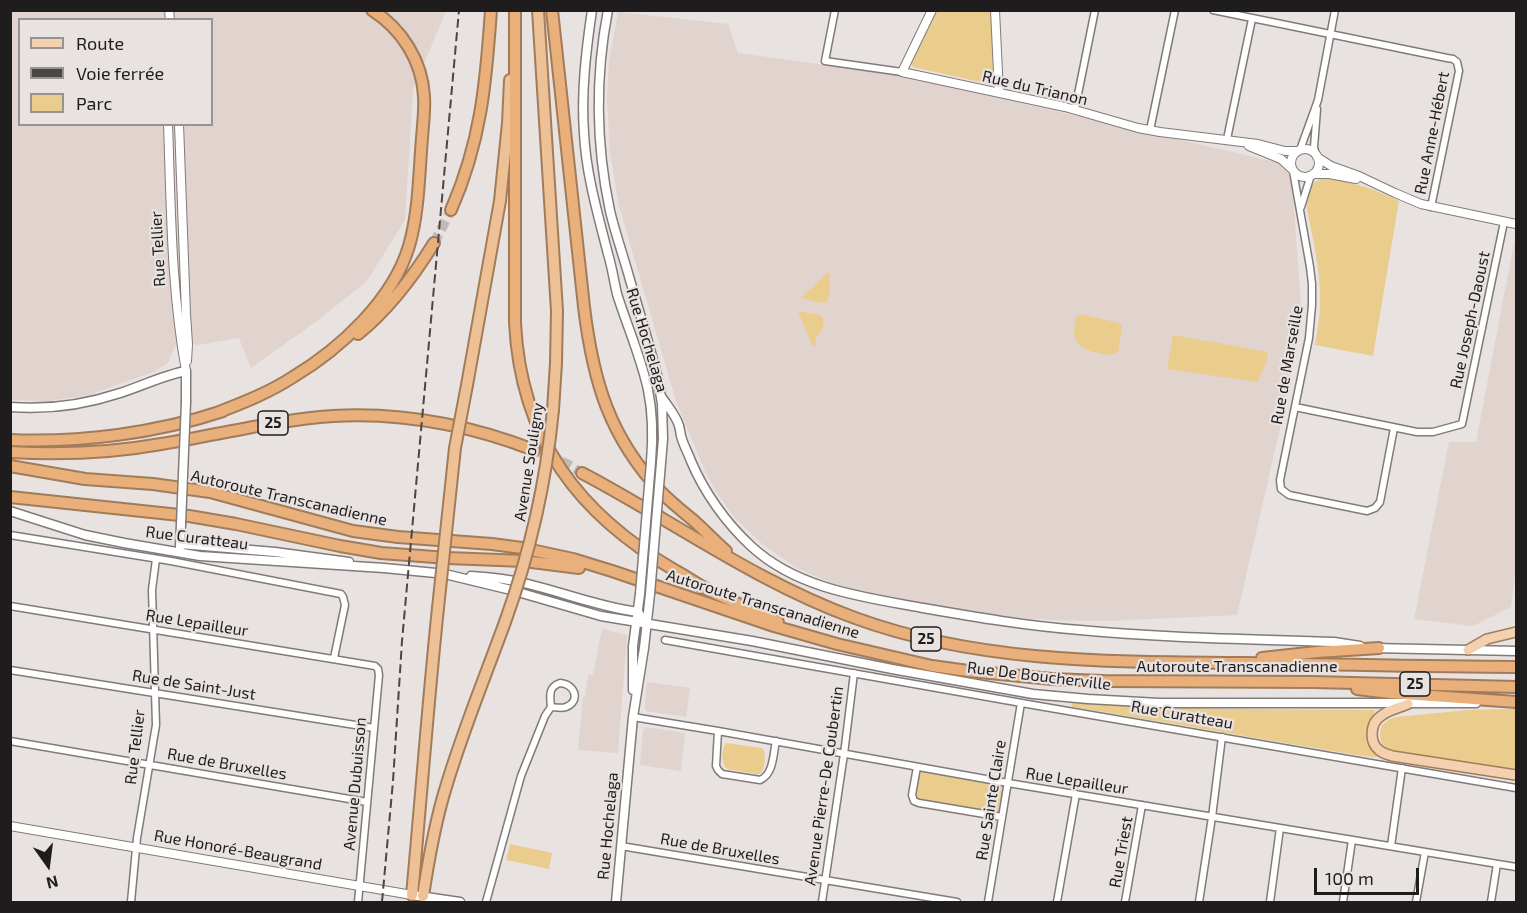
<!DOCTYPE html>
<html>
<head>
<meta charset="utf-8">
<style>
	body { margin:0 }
	#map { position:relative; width:1527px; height:913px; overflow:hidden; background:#e8e2e0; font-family:"Exo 2",sans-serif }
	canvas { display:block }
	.frame { position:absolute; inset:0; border:12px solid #1e1c1c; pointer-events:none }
	.legend { position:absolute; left:18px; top:18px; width:195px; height:108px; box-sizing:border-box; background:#e8e2e0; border:2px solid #979392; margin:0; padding:8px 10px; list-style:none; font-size:18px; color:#1e1c1c }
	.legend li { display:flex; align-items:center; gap:12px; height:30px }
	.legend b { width:30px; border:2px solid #979392 }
	.north { position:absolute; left:18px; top:835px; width:60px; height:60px; -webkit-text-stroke:4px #e8e2e0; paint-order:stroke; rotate:166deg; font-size:16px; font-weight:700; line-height:24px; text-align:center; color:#1e1c1c }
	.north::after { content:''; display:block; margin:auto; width:21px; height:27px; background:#1e1c1c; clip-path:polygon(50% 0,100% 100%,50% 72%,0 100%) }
	.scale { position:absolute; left:1314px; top:868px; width:105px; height:27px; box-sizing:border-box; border:3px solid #1e1c1c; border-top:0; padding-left:8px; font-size:18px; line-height:21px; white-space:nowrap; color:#1e1c1c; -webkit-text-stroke:4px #e8e2e0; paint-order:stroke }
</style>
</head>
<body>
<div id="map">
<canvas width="1527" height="913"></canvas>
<div class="frame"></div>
<ul class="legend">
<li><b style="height:8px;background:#f2d0b0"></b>Route</li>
<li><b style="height:8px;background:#494645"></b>Voie ferrée</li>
<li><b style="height:16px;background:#eacc8c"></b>Parc</li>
</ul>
<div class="north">N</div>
<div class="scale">100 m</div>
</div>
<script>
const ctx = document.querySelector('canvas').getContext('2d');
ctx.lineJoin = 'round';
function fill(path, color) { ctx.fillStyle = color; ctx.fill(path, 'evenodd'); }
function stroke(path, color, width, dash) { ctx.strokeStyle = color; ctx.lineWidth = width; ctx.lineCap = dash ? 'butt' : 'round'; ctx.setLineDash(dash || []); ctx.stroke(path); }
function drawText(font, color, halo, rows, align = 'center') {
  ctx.font = font + ' "Exo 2",sans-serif'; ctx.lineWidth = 4.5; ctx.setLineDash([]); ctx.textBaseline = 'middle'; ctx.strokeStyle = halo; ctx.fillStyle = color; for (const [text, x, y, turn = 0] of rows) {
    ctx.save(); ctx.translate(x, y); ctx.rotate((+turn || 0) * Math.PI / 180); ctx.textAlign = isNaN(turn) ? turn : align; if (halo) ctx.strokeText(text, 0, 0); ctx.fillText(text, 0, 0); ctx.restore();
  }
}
fill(new Path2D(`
	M10 11H446L413 90 405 220 367 281 317 321 251 368 239 338 197 345 193 343 175 346 168 363 153 372 89 395 48 401 11 400ZM20 20H212V124H20Z
	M618 12 728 24 738 53 904 76 1284 164 1290 179 1293 195 1301 306 1283 415 1237 615 1107 621 1049 620 984 614 877 595 831 583 797 568 762 544 734 517 715 490 705 471 676 401 619 206 610 153 607 100 609 61Z
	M1516 233V569L1511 607 1473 626 1414 619 1449 442H1476Z
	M602 629 627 635 618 753 578 750 583 697H585L588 675H593Z
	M647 682 690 688 686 717 646 711 645 707Z
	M645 727 685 733 681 771 640 765 643 731Z`), '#e1d3ce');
fill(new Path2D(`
	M936 11H991L996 79 992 83 989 84 913 67 911 61Z
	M1325 178C1351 181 1375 189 1399 201L1373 356 1315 345C1317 331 1320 317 1320 303 1321 271 1313 240 1307 209 1307 195 1309 180 1325 178Z
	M828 272 830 273C828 285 833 293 826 302L821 303 801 298Z
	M798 311 819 315 823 318V328L816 338 815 346 812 345Z
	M1077 315H1084L1119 323 1122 327 1118 352C1111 356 1106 355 1099 353 1075 349 1070 339 1077 315Z
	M1173 335 1268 352 1267 360 1258 382 1167 369Z
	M1071 702C1172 710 1274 709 1375 710 1374 715 1372 719 1369 724 1364 736 1371 747 1377 757L1362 756 1092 710 1072 707Z
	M1516 709V770L1389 751C1380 744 1378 736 1382 725L1390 719 1396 717 1469 710Z
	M726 743 762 748C767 754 765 768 760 774H756L727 769C721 763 721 750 726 743Z
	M917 767 1008 783 1002 817 914 801Z
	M510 844 552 853 549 869 506 860Z`), '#eacc8c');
stroke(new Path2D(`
	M434 243 451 210
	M534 450 567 464 582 473`), '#c0bab9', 10, [10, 5]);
const minor = new Path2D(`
	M835 10 825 61 902 72
	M1213 10 1447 58 1453 59 1457 62 1459 71 1431 207
	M1075 109 1095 10
	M1150 130 1175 10
	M1227 139 1252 19
	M1300 150 1318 100 1335 10
	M1316 156 1314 147 1317 109
	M1293 171 1310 267 1312 284V305L1309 338 1280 480 1281 489 1289 495 1367 511 1375 508 1380 502 1394 428
	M1301 207 1311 175
	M1295 407 1417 432H1433L1462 424 1504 222
	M10 535 171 561 341 594 343 597 345 605 334 658
	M10 606 375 666 378 669 379 675 358 902
	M665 640 1033 705 1516 788
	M10 670 374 728
	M560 683C575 684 581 701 566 707 561 709 555 707 551 707 550 696 548 687 560 683Z
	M633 717 718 731 1008 783 1516 867
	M718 731 716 766 718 770 722 774 760 780C774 774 773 754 776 741
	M10 741 367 802
	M917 767 912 795 914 801 919 803 1002 817
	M621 846 957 902
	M1391 846 1402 768
	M131 902 137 838 156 725 152 590 156 559
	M486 902 521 776 545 716 551 707
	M822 902 844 754 854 673
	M988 902 1021 703
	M1057 902 1076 794
	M1125 902 1142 805
	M1199 902 1212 817 1222 737
	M1270 902 1280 828
	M1343 902 1352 840
	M1416 902 1425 852
	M1491 902 1497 864`);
const tertiary = new Path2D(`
	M169 10 170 20
	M932 10 902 72 1065 107 1138 128 1160 132 1258 144 1285 151H1298
	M995 10 999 93
	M168 124C171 207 171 290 186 371
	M179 124 186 314 188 344 187 361
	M1249 146 1281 159 1293 170
	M1291 163a14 14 0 1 1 28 0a14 14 0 1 1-28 0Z
	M1317 157 1331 166 1359 176 1395 193 1421 204 1516 224
	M1313 174H1329L1356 179
	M10 826 412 895`);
const secondary = new Path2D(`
	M592 10C586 51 581 93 584 133 586 174 598 215 608 254 612 267 614 281 617 294 627 326 641 357 648 390 653 414 653 438 651 462
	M608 10C595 77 596 145 610 211 615 232 622 252 628 273 638 308 649 343 658 379L662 404 663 439
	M661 396C666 404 674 413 678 423 680 427 680 431 681 436 683 444 688 453 691 461 704 492 726 523 751 546 797 589 863 597 923 608 975 617 1027 626 1080 630 1164 638 1249 639 1334 642L1360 646
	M10 407C49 410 84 405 120 393 142 386 164 375 186 371V402
	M10 511 85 535 124 543 200 556 384 568 446 574
	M180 544 275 552 349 562
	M180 547 181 524
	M445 574 511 590 601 616 752 641 892 669 1033 694 1088 699 1159 703H1476
	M471 576C490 577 509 579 528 584 565 593 600 607 638 612L646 624
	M1373 648 1516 651
	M633 690V646L640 594
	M412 895 460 902
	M616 902 633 717 644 648 650 594`);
const primary = new Path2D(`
	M1468 650 1487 639 1516 632
	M1408 704C1399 708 1388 710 1381 716 1370 723 1369 742 1379 750 1383 754 1388 754 1392 756L1516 775`);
const trunk = new Path2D(`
	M538 10 557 311 556 363 553 410
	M467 385 500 201 508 123 510 80
	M412 895C421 799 428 703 438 608
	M423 896C428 863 434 829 443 797 460 737 484 680 505 622`);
const motorway = new Path2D(`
	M515 10V323C521 439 578 514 676 571 687 577 697 584 708 590 731 601 755 611 778 622
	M552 10 584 307C593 381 609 437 662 493 672 503 682 511 693 520 704 530 715 541 726 551
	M451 210C481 142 486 83 491 10
	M358 334C389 309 413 277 434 243
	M219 412C245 402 270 392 293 377 340 349 393 300 409 246 419 212 419 173 422 138 423 124 425 110 424 96 422 61 402 29 372 10
	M10 440C80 443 157 433 223 411
	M10 452C61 455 111 453 161 444 218 435 275 420 333 416 402 412 469 425 534 450
	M10 466 85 479 153 484 210 492 353 531 398 537 492 544 522 548 573 559 612 571 774 626 837 644 932 666 968 671 1052 679 1103 681 1313 682 1516 687
	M582 473C673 521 758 583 855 618 978 663 1112 662 1242 663 1334 664 1425 667 1516 667
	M10 497 189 516 236 524 340 546 381 553 448 558 524 561 579 568
	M1262 658 1317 652 1379 648
	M1357 689 1390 693 1516 702`);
stroke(minor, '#807b79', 9);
stroke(tertiary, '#807b79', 10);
stroke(secondary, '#807b79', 11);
stroke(primary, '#a27c5a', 12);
stroke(trunk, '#a27c5a', 14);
stroke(motorway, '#a27c5a', 14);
stroke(minor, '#fff', 6);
stroke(tertiary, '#fff', 8);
stroke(secondary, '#fff', 8);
stroke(primary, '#f2d0b0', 9);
stroke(trunk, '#eec096', 10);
stroke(motorway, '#e9b07c', 10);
stroke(new Path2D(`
	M382 902 393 781 402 641 459 10`), '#494645', 2, [9, 4.5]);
const secondaryBridge = new Path2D(`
	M181 524 186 402
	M640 594 651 462
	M650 594 663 439`);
const trunkBridge = new Path2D(`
	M438 608 455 448 467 385
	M505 622C530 553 546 483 553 410`);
stroke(secondaryBridge, '#807b79', 11, []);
stroke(trunkBridge, '#a27c5a', 14, []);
stroke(secondaryBridge, '#fff', 8);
stroke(trunkBridge, '#eec096', 10);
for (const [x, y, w] of [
	[273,423,30],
	[926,639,30],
	[1415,684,30]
]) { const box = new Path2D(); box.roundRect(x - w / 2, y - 12, w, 24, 4.5); ctx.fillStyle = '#e8e2e0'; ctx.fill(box); stroke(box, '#1e1c1c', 1.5); }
drawText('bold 15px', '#1e1c1c', null, [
	["25",273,423],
	["25",926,639],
	["25",1415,684]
]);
drawText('16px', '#1e1c1c', '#e8e2e0', [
	["Rue du Trianon",1035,88,13],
	["Rue Anne-Hébert",1432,133,-79],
	["Rue Tellier",158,249,-93],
	["Rue Joseph-Daoust",1470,320,-78],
	["Rue Hochelaga",647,340,73],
	["Rue de Marseille",1287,365,-80],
	["Avenue Souligny",529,462,-81],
	["Autoroute Transcanadienne",289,498,13],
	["Rue Curatteau",197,538,7],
	["Autoroute Transcanadienne",763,604,17],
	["Rue Lepailleur",197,623,9],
	["Autoroute Transcanadienne",1237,667],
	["Rue De Boucherville",1039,676,7],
	["Rue de Saint-Just",194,685,9],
	["Rue Curatteau",1182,715,10],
	["Rue Tellier",135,747,-83],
	["Rue de Bruxelles",227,764,10],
	["Rue Lepailleur",1077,781,9],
	["Avenue Dubuisson",355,784,-85],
	["Avenue Pierre-De Coubertin",824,786,-82],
	["Rue Sainte Claire",991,800,-81],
	["Rue Hochelaga",608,826,-85],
	["Rue de Bruxelles",720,849,10],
	["Rue Honoré-Beaugrand",238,850,10],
	["Rue Triest",1121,852,-80]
]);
</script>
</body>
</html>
